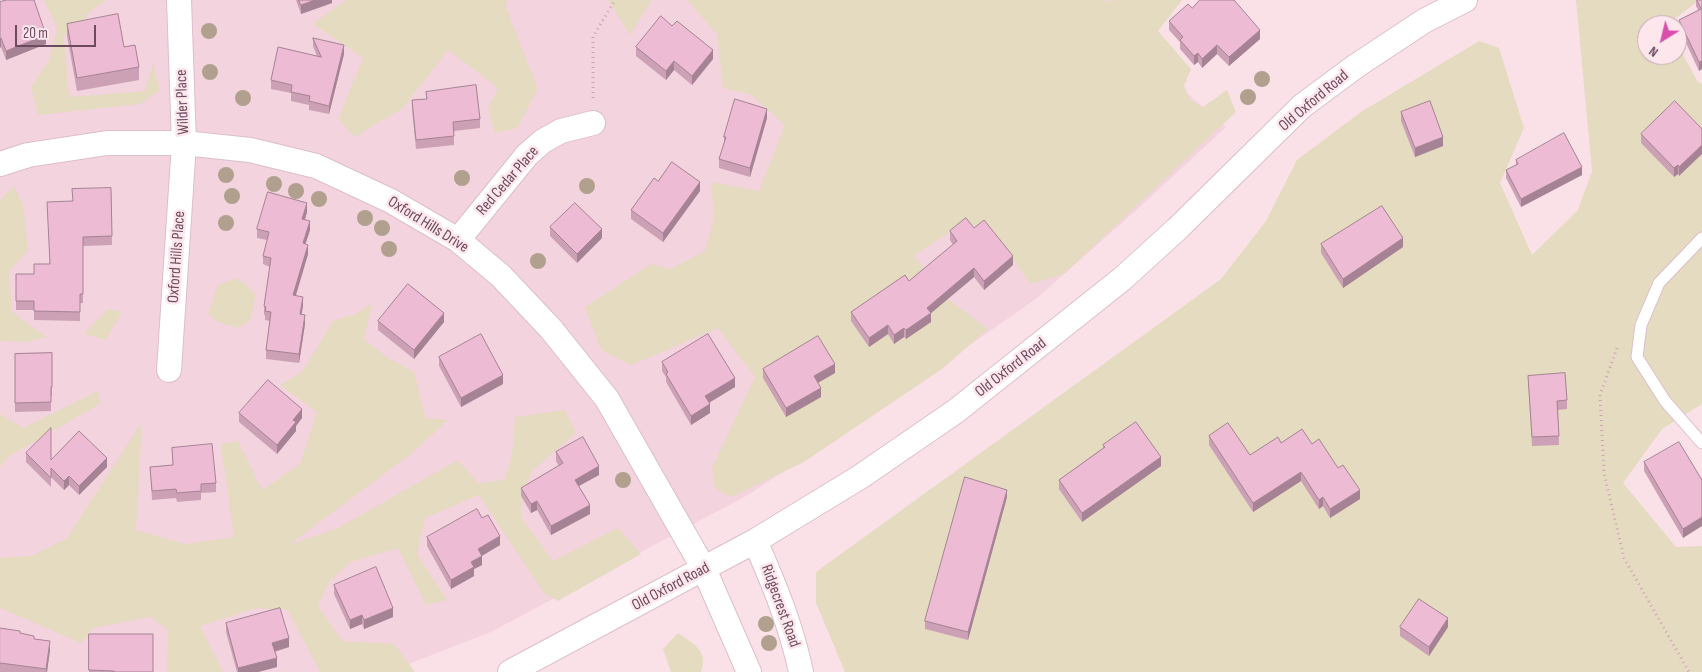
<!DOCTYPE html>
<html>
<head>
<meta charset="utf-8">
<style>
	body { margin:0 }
	#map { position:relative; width:1702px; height:672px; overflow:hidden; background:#fae1e8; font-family:"Sofia Sans Condensed",sans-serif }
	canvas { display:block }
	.north { position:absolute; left:1637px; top:15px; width:50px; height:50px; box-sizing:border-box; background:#fde7ed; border:1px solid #c4a8b4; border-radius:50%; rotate:216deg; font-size:14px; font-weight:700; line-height:20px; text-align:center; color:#6e4a5e }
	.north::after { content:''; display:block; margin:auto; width:18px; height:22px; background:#da4fac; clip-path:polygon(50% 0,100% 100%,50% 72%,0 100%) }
	.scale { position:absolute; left:15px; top:25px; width:81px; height:22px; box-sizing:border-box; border:2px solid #6e4a5e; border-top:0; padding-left:6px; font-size:15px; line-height:18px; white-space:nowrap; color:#6e4a5e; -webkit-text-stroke:4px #fde7ed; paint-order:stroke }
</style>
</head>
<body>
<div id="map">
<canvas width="1702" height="672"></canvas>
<div class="north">N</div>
<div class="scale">20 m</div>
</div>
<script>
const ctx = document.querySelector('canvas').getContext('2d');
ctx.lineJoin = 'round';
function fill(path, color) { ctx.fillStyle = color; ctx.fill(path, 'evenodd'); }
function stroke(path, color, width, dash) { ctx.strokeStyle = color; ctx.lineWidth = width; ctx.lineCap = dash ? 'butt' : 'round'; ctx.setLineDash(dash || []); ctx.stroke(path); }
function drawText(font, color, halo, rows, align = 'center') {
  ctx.font = font + ' "Sofia Sans Condensed",sans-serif'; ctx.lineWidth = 5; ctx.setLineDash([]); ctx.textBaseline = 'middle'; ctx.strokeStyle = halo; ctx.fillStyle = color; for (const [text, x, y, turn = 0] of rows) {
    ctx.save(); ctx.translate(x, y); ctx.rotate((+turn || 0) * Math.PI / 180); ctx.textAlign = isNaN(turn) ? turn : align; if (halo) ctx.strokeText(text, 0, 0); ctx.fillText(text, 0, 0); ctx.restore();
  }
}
fill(new Path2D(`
	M0 0H1129L1104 21 1226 127 1143 204 1036 299 912 385 748 495 491 632 388 672H0Z`), '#f3d3de');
fill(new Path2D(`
	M44 0H106L87 14 83 25 64 36 69 97 145 91 153 64 160 90 140 104 38 115 31 87 49 60 57 27Z
	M346 0H508L505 5 538 89 517 128 495 133 488 108 498 88 448 50 403 108 355 137 338 119 363 58 313 24Z
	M608 0H652L630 35Z
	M687 0H1104L1109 2 1112 0H1182L1158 31 1191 69 1184 86 1190 100 1203 107 1227 90 1236 112 1064 274 1030 284 992 228 962 224 914 256 948 299 988 329 942 369 804 462 731 497 715 488 712 468 755 377 718 328 631 365 601 350 585 307 651 264 671 269 705 251 714 217 711 182 759 191 785 125 750 94 723 88 717 34Z
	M1576 0H1699L1667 25H1647V55H1677V44L1698 82 1702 84V404L1662 429 1623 483 1676 547 1702 546V672H845L816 603V572L1221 279 1266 221 1297 160 1361 112 1479 41 1499 48 1524 128 1500 183 1532 255 1578 210 1592 171Z
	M14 186 23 205 28 251 9 271 12 312 47 337 27 342 0 341V200Z
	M235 278 244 283 256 295 250 320 239 328 220 323 208 314 217 286Z
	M372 304 364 339 386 357 414 372 426 418 448 420 411 454 289 545 338 528 458 460 478 483 504 480 512 455 515 417 565 410 576 433 533 470 521 496V517L553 561 618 528 641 554 558 601 544 593 479 495 425 518 417 554 447 600 426 605 398 548 351 562 328 583 318 606 342 641 394 644 415 672H320L288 610 257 608 200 626 223 672H167L168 630 150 617 94 628 81 643 0 608V558L31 556 67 538 142 422 136 530 185 544 234 537 221 444 238 441 262 490 300 464 317 412 280 385 303 371 333 321 357 313Z
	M108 309 122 312 106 340 84 334Z
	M98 391 101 403 8 457 0 467V414L23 428Z
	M678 633C693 644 709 650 701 672H671L663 649Z`), '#e5dbc1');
const lane = new Path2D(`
	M1702 238 1659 283 1641 325 1637 357 1665 401 1702 443`);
const street = new Path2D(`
	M0 164 28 155 107 143H184L250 150 316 166 391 201 458 240 501 276 551 329 607 399 704 569 749 672
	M458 240 527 155 543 141 561 131 593 123
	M169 370 184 143 179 0
	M755 541C774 584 791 625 801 672
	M510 672 755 541 860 477 956 411 1122 279 1177 229 1302 106 1356 66 1424 21 1465 0`);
stroke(lane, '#ddbecb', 13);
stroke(street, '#ddbecb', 26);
stroke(new Path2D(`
	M593 98V37L615 0
	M1617 348 1600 395 1604 473 1624 558 1689 672`), '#d19fb8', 3, [1, 4]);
stroke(lane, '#fff', 11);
stroke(street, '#fff', 24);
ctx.fillStyle = '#b0a08d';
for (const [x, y] of [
	[209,31],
	[210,72],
	[1262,79],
	[1248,97],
	[243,98],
	[226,175],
	[462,178],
	[274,184],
	[587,186],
	[296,191],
	[232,196],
	[319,199],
	[365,218],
	[226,223],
	[382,228],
	[389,249],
	[538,261],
	[623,480],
	[766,624],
	[769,643]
]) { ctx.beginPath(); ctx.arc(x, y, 8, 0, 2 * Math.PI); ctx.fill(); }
fill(new Path2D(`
	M296 0H332V3L301 14Z
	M1696 0H1702L1699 71 1679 28V20L1698 10 1696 6Z
	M0 2 46 44 6 60 1 47Z
	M1192 8 1260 39 1229 66 1217 54 1202 68 1198 62 1194 65 1180 49V42L1169 30V21Z
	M67 24 124 47 139 67V80L77 91 67 36Z
	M313 38 344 54 329 114 309 110V105L291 101V93L271 89V80L317 56 313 46Z
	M636 47 713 59 692 85 674 70 666 80 636 56Z
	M426 92 480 119V128L454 131V145L416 149 412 109V100L426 99Z
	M1401 112 1443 146 1415 157 1401 121Z
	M767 118 750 177 719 168V159L724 143V137Z
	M1702 129 1679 176 1678 174 1674 177 1641 143V134Z
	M1516 160 1582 175 1521 207 1506 178V170L1516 165Z
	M658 181 700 191 663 242 631 219V210Z
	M111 188 112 245 83 246V303H80V321L34 320V310H16V274H34L49 264 72 201Z
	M307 212 305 220 310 230 305 244 308 254 296 296 303 306 301 314 305 324 299 363 266 359V350L270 321 265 320V315H264V306L270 267 263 264V256L267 240 257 238V229Z
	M550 227 602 238 577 263 550 236Z
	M974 228 1013 265 984 290 974 277 931 313V322L906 339 904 337 894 344 888 334 869 347 851 321V312L909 281 953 245 950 240V231Z
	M1321 244 1403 247 1343 288 1321 253Z
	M378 321 444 322 414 359 378 330Z
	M52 353V396H51V411L15 412V354Z
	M439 357 503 384 461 407 439 366Z
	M662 362 735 387 709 403 710 413 691 425 666 382V377L662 371Z
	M763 369 835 373 818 383 821 397 786 417 763 378Z
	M1528 376 1567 400V409L1558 410 1559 445 1532 446Z
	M239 413 302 418 296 426V431L277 454 239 422Z
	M1209 436 1250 455 1281 443 1312 444 1338 468 1360 499 1330 518 1323 506 1319 509 1301 481 1253 512 1209 445Z
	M1103 445 1161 466 1082 522 1059 489V480L1103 448Z
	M172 448 216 483V492L201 493V500L177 502 176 498 152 500 150 467 173 465Z
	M556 452 599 475 579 486 590 514 551 535 537 510 531 513 521 496V488L559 466 556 461Z
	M26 453 51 460 107 467 79 495 69 485 64 490 51 477V487L26 462Z
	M1644 462 1702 480 1683 538 1644 471Z
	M1007 497 968 640 925 629V621Z
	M427 537 500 545 482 556V565L474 569V576L451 589 427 546Z
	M334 585 393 617 364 629 362 624 350 629 334 594Z
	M226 623 289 647 275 652 277 667 258 672H237L226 632Z
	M1400 627H1448L1429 656 1400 636Z
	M0 628 20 633 34 639 50 650 47 672H0Z
	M89 634 153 672H89Z`), '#cca1b6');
fill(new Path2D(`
	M315 0H332V3L301 14V5Z
	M1260 30V39L1229 66V57Z
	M46 35V44L6 60V51Z
	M1 38V47L0 48V39Z
	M344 45V54L329 114V106Z
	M1217 45V54L1202 68V59Z
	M713 50V59L692 85V76Z
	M1198 53V62L1194 65V56Z
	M674 61V70L666 80V71Z
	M1702 61V69L1699 71V62Z
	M767 109V118L750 177V168Z
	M1443 137V146L1415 157V148Z
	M1702 145V154L1679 176V167Z
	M1678 165V174L1674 177V168Z
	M1582 167V175L1521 207V199Z
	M700 182V191L663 242V233Z
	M307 203V212L302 228V219Z
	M310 221V230L303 252V243Z
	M602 229V238L577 263V254Z
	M1403 238V247L1343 288V279Z
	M308 245V254L293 304V295Z
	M1013 256V265L984 290V281Z
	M974 268V277L930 314 931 313V322L906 339V330L927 308Z
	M303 297V306L300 323V314Z
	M444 313V322L414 359V350Z
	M305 315V324L299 363V354Z
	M888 325V334L869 347V338Z
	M904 328V337L894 344V335Z
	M835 364V373L814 385V376Z
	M503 375V384L461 407V398Z
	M735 378V387L705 405V396Z
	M821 388V397L786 417V408Z
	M710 404V413L691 425V416Z
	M302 409V418L296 426V431L277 454V445L293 420Z
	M1161 457V466L1082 522V513Z
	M107 458V467L79 495V486Z
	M599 466V475L575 488V480Z
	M1301 472V481L1253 512V503Z
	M69 476V485L64 490V481Z
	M1007 490V497L968 640V632Z
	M1360 490V499L1330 518V509Z
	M1323 497V506L1319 509V500Z
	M537 501V510L531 513V504Z
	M590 505V514L551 535V526Z
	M1702 517V526L1683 538V529Z
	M500 536V545L478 558V549Z
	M482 556V565L474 569V576L451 589V580L471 562Z
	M393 608V617L364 629V620Z
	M362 615V624L350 629V620Z
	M1448 618V627L1429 656V647Z
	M289 638V647L272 652V643Z
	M50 641V650L47 672H46Z
	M277 658V667L258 672H238V668Z`), '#a68394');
const building = new Path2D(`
	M7 0H34L46 35 6 51 1 38 0 39V2Z
	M299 0H315L301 5Z
	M1200 0H1234L1260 30 1229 57 1217 45 1202 59 1198 53 1194 56 1180 40 1183 37 1169 21 1188 4 1192 8Z
	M1697 0H1702V61L1699 62 1679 20 1701 9Z
	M118 14 124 47 135 45 139 67 77 78 67 24Z
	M661 16 672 26 677 21 713 50 692 76 674 61 666 71 636 47Z
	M313 38 344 45 329 106 309 101 310 96 291 92 292 85 271 80 278 47 321 57Z
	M476 85 480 119 453 122 454 136 416 140 412 100 427 99 426 92Z
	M735 99 767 109 750 168 719 159 726 137H724Z
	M1430 101 1443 137 1415 148 1401 112Z
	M1675 101 1702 129V145L1679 167 1678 165 1674 168 1641 134Z
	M1564 133 1582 167 1521 199 1506 170 1518 164 1516 160Z
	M672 162 700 182 663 233 631 210 654 178 658 181Z
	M111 188 112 236 83 237V294H80V312L34 311V301H16V274H34V264H50L47 202 73 201 72 189Z
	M268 192 307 203 302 219 310 221 303 243 308 245 293 295 303 297 300 314 305 315 299 354 266 350 271 312 265 311 266 307 264 306 271 258 263 256 269 232 257 229Z
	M575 203 602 229 577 254 550 227Z
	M1382 206 1403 238 1343 279 1321 244Z
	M966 218 974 228 984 220 1013 256 984 281 974 268 927 308 931 313 906 330 904 328 894 335 888 325 869 338 851 312 905 275 909 281 957 241 950 231Z
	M408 284 444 313 414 350 378 321Z
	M481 334 503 375 461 398 439 357Z
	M708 334 735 378 705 396 710 404 691 416 666 374 668 372 662 362Z
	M818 336 835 364 814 376 821 388 786 408 763 369Z
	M52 353V387H51V402L15 403V354Z
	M1565 373 1567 400 1557 401 1559 436 1532 437 1528 376Z
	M268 380 302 409 293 420 296 422 277 445 239 413Z
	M1136 422 1161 457 1082 513 1059 480 1105 447 1103 445Z
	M1228 423 1250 455 1278 437 1281 443 1302 429 1312 444 1319 439 1338 468 1343 465 1360 490 1330 509 1323 497 1319 500 1301 472 1253 503 1209 436Z
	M51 428V460L79 431 107 458 79 486 69 476 64 481 51 468V478L26 453Z
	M583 437 599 466 575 480 590 505 551 526 537 501 531 504 521 488 563 463 556 452Z
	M1679 442 1702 480V517L1683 529 1644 462Z
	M212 444 216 483 201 484V491L177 493 176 489 152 491 150 467 173 465 172 448Z
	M965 477 1007 490 968 632 925 621Z
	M477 509 482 518 488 515 500 536 478 549 482 556 471 562 474 567 451 580 427 537Z
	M376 567 393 608 364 620 362 615 350 620 334 585Z
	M1419 599 1448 618 1429 647 1400 627Z
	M280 608 289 638 272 643 277 658 238 668 226 623Z
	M0 628 20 631V633L34 636V639L50 641 46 669 0 663Z
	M89 634H153V672H114V671L89 670Z`);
fill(building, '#edbbd4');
stroke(building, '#a68394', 1);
drawText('16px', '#6e4a5e', '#fde7ed', [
	["Old Oxford Road",1314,101,-40],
	["Wilder Place",183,102,-92],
	["Red Cedar Place",508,181,-49],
	["Oxford Hills Drive",428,225,32],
	["Oxford Hills Place",177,257,-86],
	["Old Oxford Road",1011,368,-38],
	["Old Oxford Road",671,587,-28],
	["Ridgecrest Road",780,606,70]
]);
</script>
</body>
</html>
